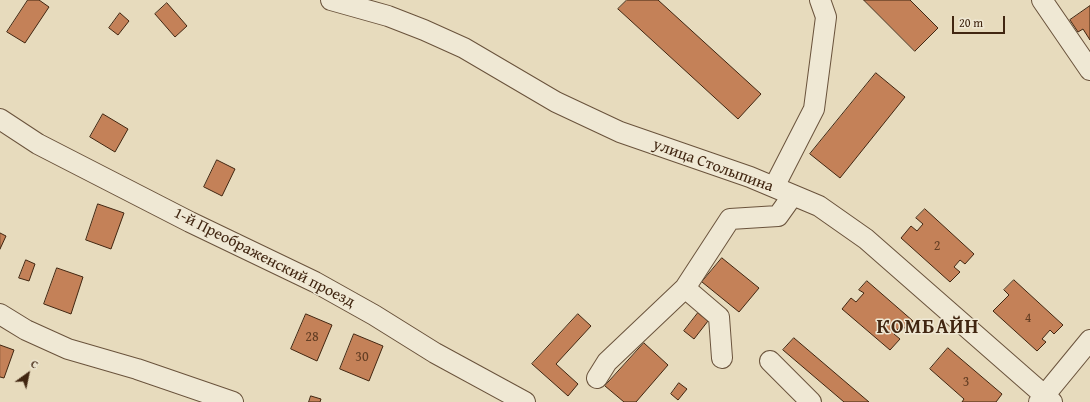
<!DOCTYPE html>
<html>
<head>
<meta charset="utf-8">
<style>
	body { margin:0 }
	#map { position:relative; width:1090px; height:402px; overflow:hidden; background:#e7dbbd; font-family:"Gentium Book Plus",serif }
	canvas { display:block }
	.north { position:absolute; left:8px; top:354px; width:40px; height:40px; -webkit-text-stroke:3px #efe8d4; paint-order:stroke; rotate:33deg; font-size:11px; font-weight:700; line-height:16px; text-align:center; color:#412611 }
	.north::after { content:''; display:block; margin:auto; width:14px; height:18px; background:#412611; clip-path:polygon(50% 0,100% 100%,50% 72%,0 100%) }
	.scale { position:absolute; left:952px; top:16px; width:53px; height:18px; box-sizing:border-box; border:2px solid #412611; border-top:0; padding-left:5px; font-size:12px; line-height:14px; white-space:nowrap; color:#412611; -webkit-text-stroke:3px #efe8d4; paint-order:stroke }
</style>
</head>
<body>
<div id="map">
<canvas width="1090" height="402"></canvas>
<div class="north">С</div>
<div class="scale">20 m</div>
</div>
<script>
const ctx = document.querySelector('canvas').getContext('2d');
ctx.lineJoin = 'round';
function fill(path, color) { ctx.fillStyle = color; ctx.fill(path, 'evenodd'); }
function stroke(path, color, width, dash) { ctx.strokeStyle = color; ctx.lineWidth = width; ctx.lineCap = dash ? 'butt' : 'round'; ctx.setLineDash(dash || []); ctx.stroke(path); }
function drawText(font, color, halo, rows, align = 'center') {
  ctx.font = font + ' "Gentium Book Plus",serif'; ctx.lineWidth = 3; ctx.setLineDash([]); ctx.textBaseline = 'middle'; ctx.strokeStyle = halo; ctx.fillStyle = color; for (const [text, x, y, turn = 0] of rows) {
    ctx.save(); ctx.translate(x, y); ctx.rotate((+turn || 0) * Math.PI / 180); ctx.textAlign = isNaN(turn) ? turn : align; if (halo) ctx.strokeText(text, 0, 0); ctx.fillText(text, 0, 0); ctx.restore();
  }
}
const building = new Path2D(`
	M28 0H39L49 7 25 43 7 32Z
	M627 0H658L761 94 738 119 618 9Z
	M864 0H910L938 28 915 51Z
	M167 3 187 26 175 37 155 14Z
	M1090 6V40L1083 29 1078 32 1070 20Z
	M120 13 129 21 118 35 109 28Z
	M876 73 905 97 840 178 810 154Z
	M103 114 128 129 115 152 90 137Z
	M217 160 235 169 222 196 204 187Z
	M98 204 124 213 111 249 86 240Z
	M925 209 974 254 965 264 960 260 954 267 960 272 950 282 901 238 911 226 917 231 923 224 916 218Z
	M0 233 6 236 0 249Z
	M722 258 759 288 739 312 702 282Z
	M26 260 35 264 29 281 19 278Z
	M57 268 83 277 71 314 44 304Z
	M1014 280 1063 325 1054 334 1050 330 1042 339 1046 342 1037 351 993 311 1009 295 1004 290Z
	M867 281 913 321 906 329 901 325 894 334 900 339 890 350 842 309 851 298 856 302 864 293 859 290Z
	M698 313 708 321 694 339 684 331Z
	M306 314 332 325 317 361 291 349Z
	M578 314 591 326 556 364 578 384 568 396 532 364Z
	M354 334 383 346 369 381 340 369Z
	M794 338 869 402H844L783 350Z
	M644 343 668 365 636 402H624L605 386Z
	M0 345 14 350 4 378 0 377Z
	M948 348 1002 394 996 402H962L964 399 930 369Z
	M679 383 687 389 678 400 671 394Z
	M311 396 321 399 320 402H309Z`);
fill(building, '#c48158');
stroke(building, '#412611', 1);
const minor = new Path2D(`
	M331 0 388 16 424 30 464 48 556 102 620 132 750 177 819 206 866 239 1052 402
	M1042 0 1090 70
	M0 119 38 144 190 222 315 282 374 315 435 353 525 402
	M774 187 814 109 826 17 820 0
	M685 288 719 317 722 358
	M0 314 26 330 68 349 137 369 233 402
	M770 361 811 402
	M597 378 607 362 685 288 730 219 778 216 793 195
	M1039 402 1090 340`);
stroke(minor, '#6a533c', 22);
stroke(minor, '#efe8d4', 20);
drawText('14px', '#623d23', null, [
	["2",937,246],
	["4",1028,318],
	["28",312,337],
	["30",362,357],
	["3",966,382]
]);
drawText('16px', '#412611', '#efe8d4', [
	["улица Столыпина",713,166,20],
	["1-й Преображенский проезд",264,258,27]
]);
ctx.letterSpacing = '1px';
drawText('bold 20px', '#412611', '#efe8d4', [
	["КОМБАЙН",928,328]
]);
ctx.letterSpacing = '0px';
</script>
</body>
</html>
